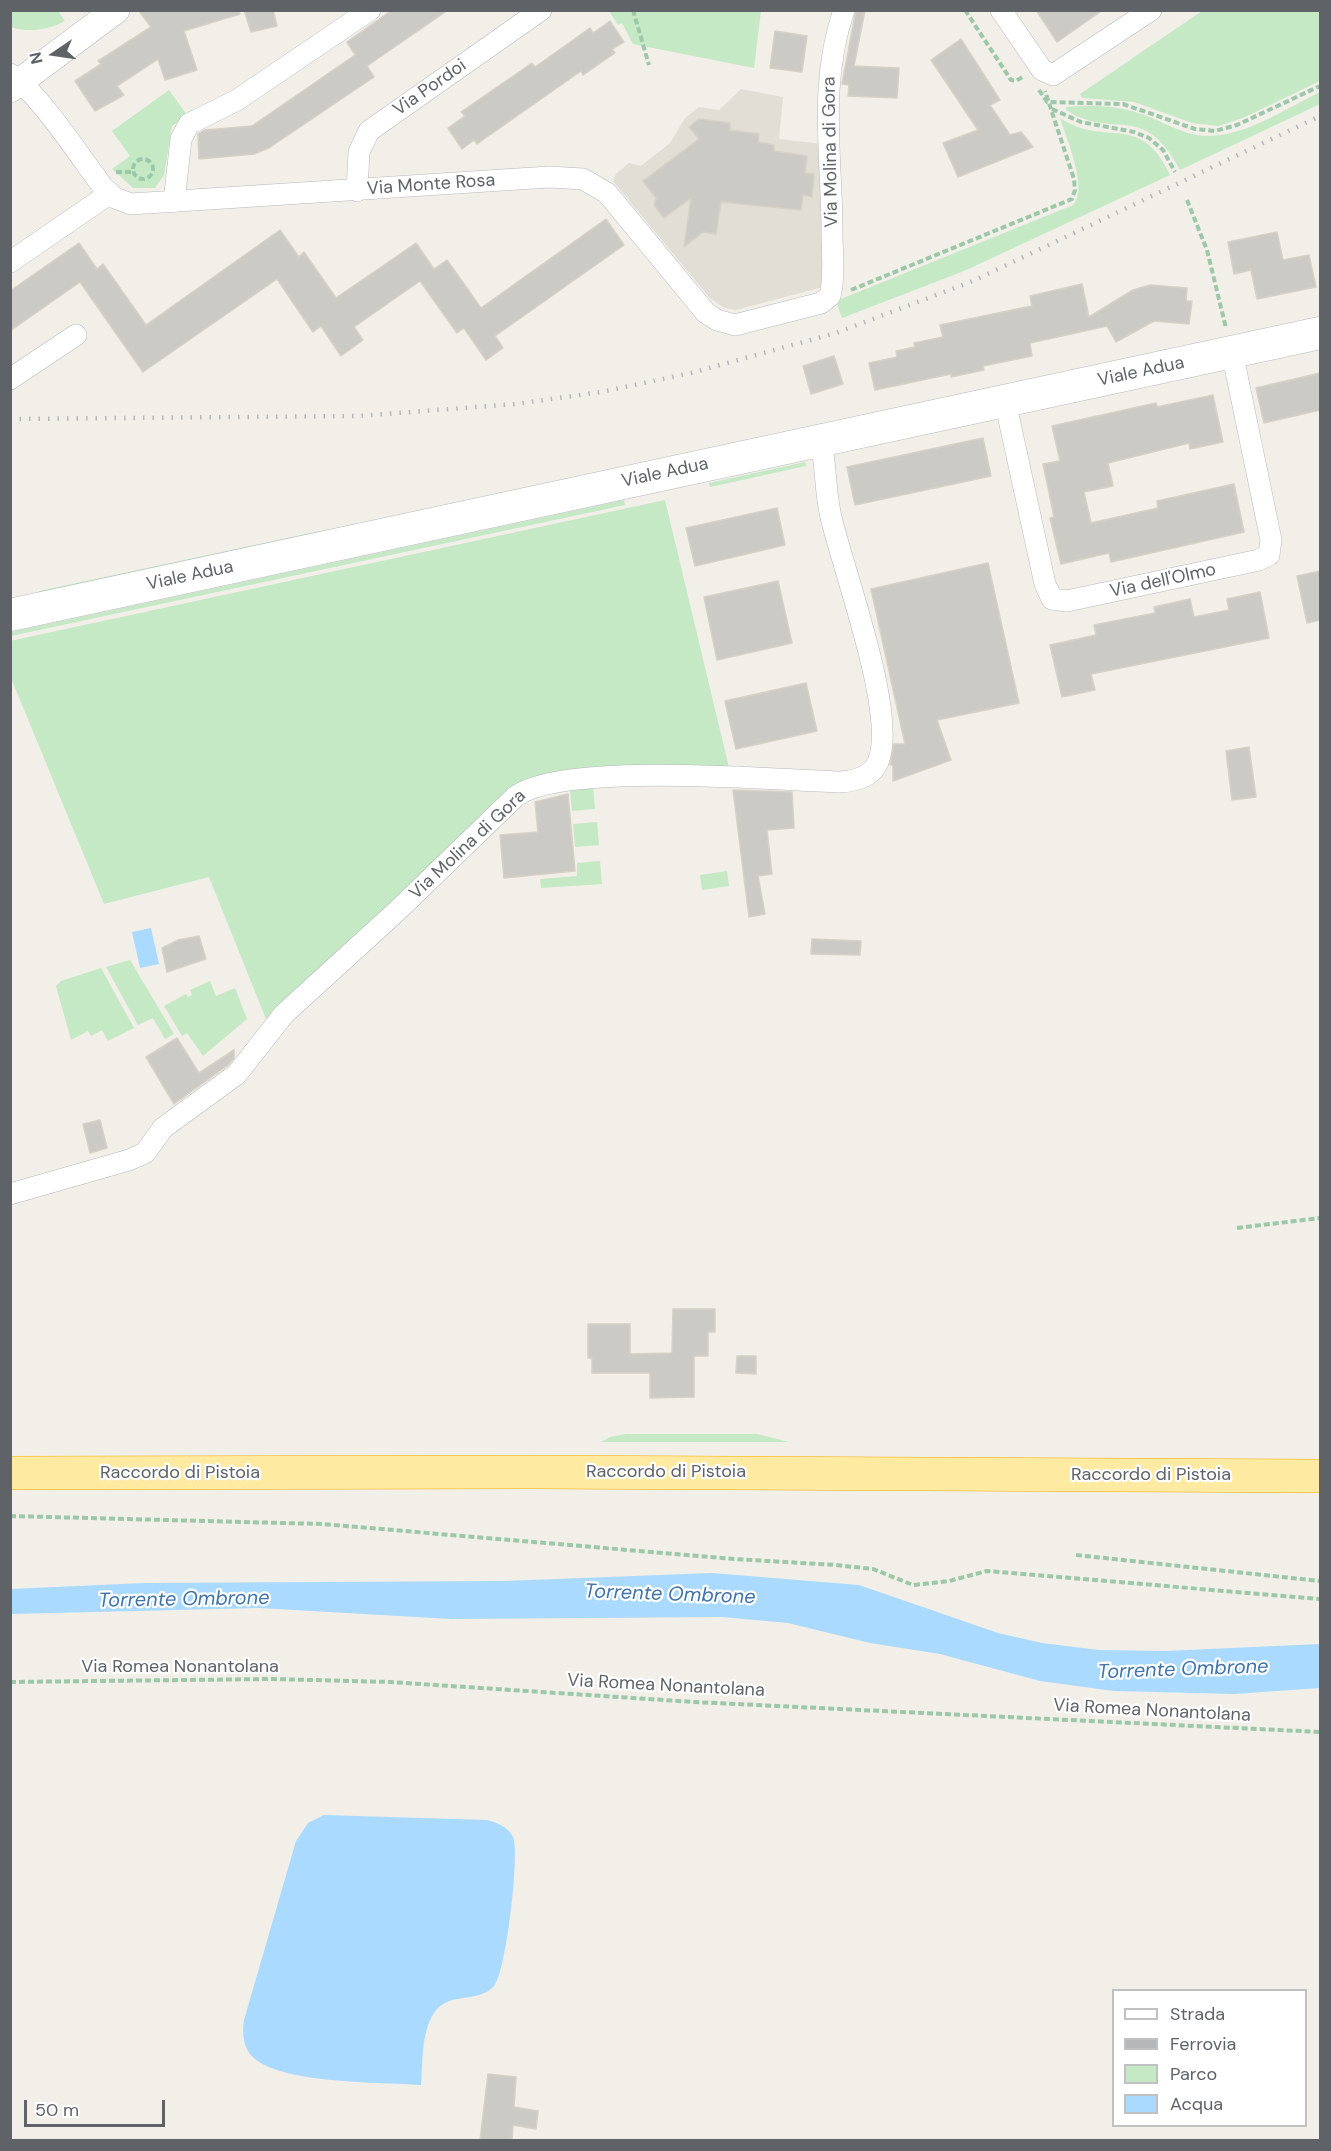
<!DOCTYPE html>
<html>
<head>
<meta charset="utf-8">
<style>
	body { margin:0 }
	#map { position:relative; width:1331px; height:2151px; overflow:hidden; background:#f1efe8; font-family:"DM Sans",sans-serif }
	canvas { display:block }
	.frame { position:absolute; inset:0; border:12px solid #5f6368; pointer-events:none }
	.legend { position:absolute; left:1112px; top:1989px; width:195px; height:138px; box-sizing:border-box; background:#fff; border:2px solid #bfc1c3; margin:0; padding:8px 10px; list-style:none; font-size:18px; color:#5f6368 }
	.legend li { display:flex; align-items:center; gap:12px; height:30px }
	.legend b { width:30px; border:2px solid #bfc1c3 }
	.north { position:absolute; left:24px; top:24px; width:60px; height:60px; -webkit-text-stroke:4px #fff; paint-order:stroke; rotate:257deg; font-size:16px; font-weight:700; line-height:24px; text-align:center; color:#5f6368 }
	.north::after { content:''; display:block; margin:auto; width:21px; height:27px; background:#5f6368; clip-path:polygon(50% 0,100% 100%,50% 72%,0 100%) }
	.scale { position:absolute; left:24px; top:2100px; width:141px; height:27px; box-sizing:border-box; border:3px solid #5f6368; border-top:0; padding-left:8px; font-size:18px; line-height:21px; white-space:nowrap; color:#5f6368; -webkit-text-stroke:4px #fff; paint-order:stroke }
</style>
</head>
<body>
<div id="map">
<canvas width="1331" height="2151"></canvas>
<div class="frame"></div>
<ul class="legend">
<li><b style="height:8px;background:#fff"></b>Strada</li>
<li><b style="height:8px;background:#b6b7b8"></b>Ferrovia</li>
<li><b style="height:16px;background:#c5e8c5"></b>Parco</li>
<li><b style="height:16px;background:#aadaff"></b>Acqua</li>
</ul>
<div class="north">N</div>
<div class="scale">50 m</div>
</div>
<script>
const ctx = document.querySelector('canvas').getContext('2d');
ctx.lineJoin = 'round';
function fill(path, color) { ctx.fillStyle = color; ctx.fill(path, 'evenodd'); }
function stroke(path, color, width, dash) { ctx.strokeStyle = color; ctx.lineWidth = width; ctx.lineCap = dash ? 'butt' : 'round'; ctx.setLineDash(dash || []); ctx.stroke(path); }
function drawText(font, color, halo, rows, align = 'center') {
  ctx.font = font + ' "DM Sans",sans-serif'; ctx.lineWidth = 4.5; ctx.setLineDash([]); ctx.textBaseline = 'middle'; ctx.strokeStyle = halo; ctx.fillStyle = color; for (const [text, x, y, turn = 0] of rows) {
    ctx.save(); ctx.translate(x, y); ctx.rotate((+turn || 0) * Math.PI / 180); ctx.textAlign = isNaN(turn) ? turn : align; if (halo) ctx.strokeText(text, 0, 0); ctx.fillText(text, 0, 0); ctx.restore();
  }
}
fill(new Path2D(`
	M741 89 783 97 779 139 822 144 823 287 736 310 724 308 710 298 613 181 616 174 629 163 641 166 670 143 685 118 699 107 719 110Z`), '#e1ded6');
fill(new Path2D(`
	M11 10 58 11 65 21C48 30 29 33 11 27Z
	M609 11H761L754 68 633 44 622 23 618 25Z
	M1202 11H1320V81L1245 117 1219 126 1192 123 1134 102 1082 98 1080 94Z
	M169 90 187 115 172 126 164 175 155 188H133L112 169 130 156 112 131Z
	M1320 92V104L1180 170C1143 100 1115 141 1066 110V107C1092 105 1119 105 1144 115 1164 122 1183 135 1205 136 1245 137 1285 109 1320 92Z
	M1060 118C1106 149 1140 110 1170 175L964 271 842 318 836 301 1073 205C1089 189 1066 138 1060 118Z
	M805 462 806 466 710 487 709 483Z
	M624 500 625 505 11 636V632Z
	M665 500 730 772 620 769 531 777 466 830 268 1024 209 877 104 904 11 678 10 641Z
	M320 531 321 537 40 597 39 591Z
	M593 786 595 809 572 811 570 789Z
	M597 822 599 845 575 847 573 824Z
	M600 861 602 884 541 888 540 879 577 876V863Z
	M727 871 729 886 702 890 700 875Z
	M130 960 174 1034 165 1039 153 1018 138 1025 106 967Z
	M101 968 134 1028 108 1041 102 1030 91 1036 88 1031 71 1040 56 986 61 981Z
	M210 981 216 996 235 988 247 1019 203 1056 187 1033 182 1036 164 1006 186 994 188 997 192 995 190 990Z
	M626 1434H757L789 1442H601L610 1437Z`), '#c5e8c5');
fill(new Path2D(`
	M151 928 159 964 140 968 132 932Z
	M712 1573 859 1585 998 1633 1042 1643 1099 1650 1165 1651 1320 1644V1688L1235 1694 1114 1691 1040 1681 940 1654 870 1643 788 1623 722 1617 451 1619 259 1608 11 1614V1589L144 1583 504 1581Z
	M324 1815 487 1820C498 1823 508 1827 513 1837 520 1853 506 1973 494 1986 478 2004 448 1991 434 2013 421 2032 423 2063 421 2085 380 2082 286 2084 255 2059 243 2049 242 2034 244 2020L296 1841 308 1823Z`), '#aadaff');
const building = new Path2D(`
	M138 10H239L240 14 184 31 197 70 165 80 158 59 117 86 124 95 95 111 75 81 101 64 98 61 151 27Z
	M244 10H273L277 26 251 32Z
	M392 10H448L367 66 374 77 269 148 254 154 199 159 198 134 205 130 252 126 355 55 347 42Z
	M856 10H865L854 66 899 68 897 98 848 96 849 85 842 84Z
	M1036 10H1103L1057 42Z
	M610 21 624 42 612 49 615 53 583 75 581 71 477 144 474 140 462 149 448 128 465 116 461 112 532 63 535 67 590 28 593 33Z
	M775 31 807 36 802 72 770 68Z
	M961 39 1000 100 990 105 1010 135 1021 132 1033 147 958 177 943 143 978 130 931 60Z
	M699 119 730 123V130L759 134 758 142 774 145V151L807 156 805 173 814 174 812 197 803 195 801 210 721 202 716 234 703 232 684 247 691 198 664 218 654 205 656 198 643 181 699 139 689 127Z
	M606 219 624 245 495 336 503 348 486 360 464 328 457 333 420 281 354 327 363 340 341 356 321 326 313 332 277 279 143 372 80 282 10 331V291L79 243 97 269 103 264 146 325 280 230 299 257 304 252 336 298 416 243 434 269 447 260 481 308Z
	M1277 232 1283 260 1309 255 1316 287 1257 299 1251 270 1234 274 1228 242Z
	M1082 284 1089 317 1133 290 1150 285 1187 288 1186 301H1192L1189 324 1154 321 1116 342 1107 326 1030 343 1032 356 983 366 984 370 951 377V374L875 390 869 363 897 357 896 351 915 347 914 343 943 337 940 325 1032 306 1030 296Z
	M834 356 843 384 811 394 803 366Z
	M1320 373V410L1264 423 1256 388Z
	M1213 395 1223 442 1190 449 1189 443 1108 463 1113 486 1084 492 1091 523 1158 508 1157 501 1234 484 1244 532 1111 562 1109 553 1061 564 1050 518 1054 517 1043 464 1060 461 1052 426 1156 403 1157 407Z
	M983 438 991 476 855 505 847 467Z
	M777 508 785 545 695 566 686 528Z
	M988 563 1019 703 937 720 951 760 893 781V765H890L894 744H905L871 589Z
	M1320 571V620L1307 623 1297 576Z
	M778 581 792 643 717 660 704 597Z
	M1260 592 1269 638 1091 674 1095 690 1062 697 1050 645 1096 635 1094 625 1155 613 1154 607 1190 599 1194 617 1229 610 1227 599Z
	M806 683 817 731 736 749 725 701Z
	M1249 747 1256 797 1232 800 1226 751Z
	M733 790 792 792 794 828 767 830 772 874 758 876 765 914 749 917Z
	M568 794 575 871 504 878 500 835 538 832 535 802Z
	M199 936 206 959 167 972 162 948 178 940Z
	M812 939 861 941 860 955 811 954Z
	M177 1038 199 1073 234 1050V1058L228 1065 174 1104 146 1057Z
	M100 1120 107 1148 90 1153 83 1124Z
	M673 1309H715V1332H708V1356H694V1397L650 1398V1373H592V1358H588V1324H630V1354L672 1353Z
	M737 1356H756V1374L736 1373Z
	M488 2074 516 2077 514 2107 538 2111 536 2129 513 2125 512 2140H480Z`);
fill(building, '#cccac5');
stroke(building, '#d6d1c6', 1.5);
const minor = new Path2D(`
	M1001 10 1042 70 1053 75 1151 10
	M10 74C40 94 80 157 103 187L115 198 131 204 549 177 583 179 607 193 706 313 717 320 735 325 821 303 830 296C835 276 832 253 832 232 832 155 818 86 844 10
	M357 191 359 152 369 131 541 10
	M174 202 181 139 189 124 237 100 370 10
	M10 262 109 194
	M10 379 76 335
	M1005 401 1045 584 1052 599 1067 601 1259 560 1269 555 1271 540 1232 352
	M10 1194 129 1160 145 1153 163 1128 237 1074 284 1014 396 912 515 797C560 761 776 780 840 782 856 781 872 777 878 762 898 716 843 570 831 517 825 492 826 466 821 440`);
const tertiary = new Path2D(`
	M10 89 116 10`);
const secondary = new Path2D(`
	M10 615 1320 333`);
const trunk = new Path2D(`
	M10 1473 534 1472 1320 1476`);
stroke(minor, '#b5b8bc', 22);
stroke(tertiary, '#b5b8bc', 28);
stroke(secondary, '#b6babf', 33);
stroke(trunk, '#f9ab00', 34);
stroke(new Path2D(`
	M633 10 649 65
	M965 10 1011 80 1016 81 1024 76
	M1039 90 1047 102 1123 104 1195 129 1215 131 1237 125 1320 86
	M1052 109 1081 122 1134 132 1149 138 1163 150 1175 172
	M133 169a10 10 0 1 1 20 0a10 10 0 1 1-20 0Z
	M116 172H133
	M1187 200 1207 250 1226 328
	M851 290 1072 199 1075 190 1074 179 1045 91
	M1237 1228 1320 1218
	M10 1516 322 1524 734 1559 836 1565 873 1569 913 1585 949 1581 987 1571 1320 1599
	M1076 1555 1320 1581
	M10 1682 272 1679 390 1682 694 1702 1320 1732`), '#9cc7a9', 4, [6, 3]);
stroke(minor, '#fff', 21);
stroke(tertiary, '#fff', 27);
stroke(secondary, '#fff', 32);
stroke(trunk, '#feeaa1', 33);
stroke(new Path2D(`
	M10 419 358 416 516 404 601 392 691 373 836 333 973 281 1320 116`), '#b6b7b8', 4.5, [1.5, 8]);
drawText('18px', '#5f6368', '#fff', [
	["Via Pordoi",430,88,-35],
	["Via Molina di Gora",831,152,-91],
	["Via Monte Rosa",431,185,-4],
	["Viale Adua",1141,372,-12],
	["Viale Adua",665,473,-12],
	["Viale Adua",190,576,-12],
	["Via dell'Olmo",1163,581,-12],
	["Via Molina di Gora",468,845,-43],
	["Raccordo di Pistoia",666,1472],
	["Raccordo di Pistoia",180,1473],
	["Raccordo di Pistoia",1151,1475],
	["Via Romea Nonantolana",180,1667],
	["Via Romea Nonantolana",666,1686,3],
	["Via Romea Nonantolana",1152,1711,3]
]);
drawText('italic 20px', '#4174aa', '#fff', [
	["Torrente Ombrone",670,1595,2],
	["Torrente Ombrone",184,1600,-1],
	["Torrente Ombrone",1183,1670,-2]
]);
</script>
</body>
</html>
